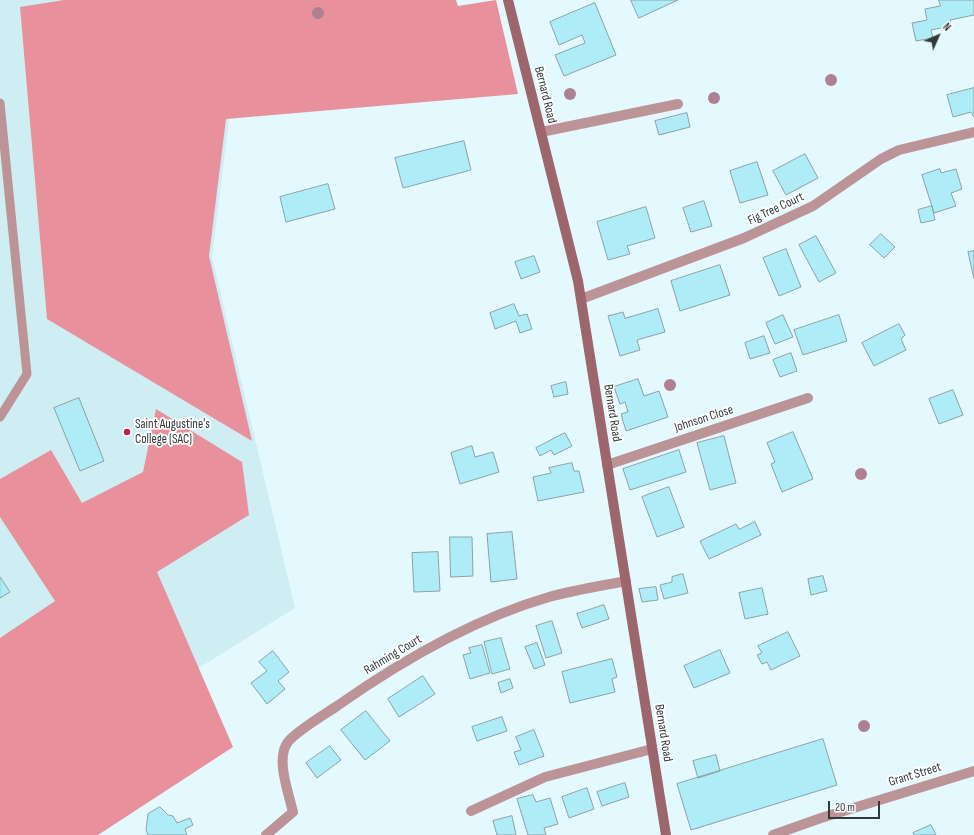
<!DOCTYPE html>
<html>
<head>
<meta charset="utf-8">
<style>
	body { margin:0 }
	#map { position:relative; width:974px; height:835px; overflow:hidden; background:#e3f9fd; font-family:"Sofia Sans Condensed",sans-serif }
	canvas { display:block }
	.north { position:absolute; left:918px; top:16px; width:40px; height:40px; -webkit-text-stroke:3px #fff; paint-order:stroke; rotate:45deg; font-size:11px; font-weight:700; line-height:16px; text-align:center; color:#31393b }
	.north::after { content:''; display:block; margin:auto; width:14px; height:18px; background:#31393b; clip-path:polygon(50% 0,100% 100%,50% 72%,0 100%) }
	.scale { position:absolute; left:828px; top:801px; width:52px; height:18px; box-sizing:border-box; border:2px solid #31393b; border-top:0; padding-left:5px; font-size:12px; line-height:14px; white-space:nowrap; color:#31393b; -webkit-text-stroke:3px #fff; paint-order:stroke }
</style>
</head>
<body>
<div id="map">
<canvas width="974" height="835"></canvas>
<div class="north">N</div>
<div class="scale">20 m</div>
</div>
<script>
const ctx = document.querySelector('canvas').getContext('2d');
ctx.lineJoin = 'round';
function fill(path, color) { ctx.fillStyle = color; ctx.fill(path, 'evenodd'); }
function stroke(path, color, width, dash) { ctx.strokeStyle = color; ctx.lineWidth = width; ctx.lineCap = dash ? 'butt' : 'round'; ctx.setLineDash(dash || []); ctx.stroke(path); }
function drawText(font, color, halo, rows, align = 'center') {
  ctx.font = font + ' "Sofia Sans Condensed",sans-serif'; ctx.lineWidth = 3.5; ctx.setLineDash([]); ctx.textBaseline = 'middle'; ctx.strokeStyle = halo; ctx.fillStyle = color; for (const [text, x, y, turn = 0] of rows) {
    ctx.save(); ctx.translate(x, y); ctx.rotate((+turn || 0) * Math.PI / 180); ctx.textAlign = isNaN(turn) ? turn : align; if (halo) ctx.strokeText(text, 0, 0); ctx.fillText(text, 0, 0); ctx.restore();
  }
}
fill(new Path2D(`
	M0 0H201L229 119 212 257 295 608 189 674 0 835Z`), '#cfeef4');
fill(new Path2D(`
	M64 0H456L458 6 496 0 518 94 226 119 209 256 252 441 47 319 20 7Z
	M156 409 242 462 249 515 157 572 233 747 98 835H0V638L55 601 0 517V479L51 450 82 503 143 472Z`), '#e8919d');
const building = new Path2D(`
	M631 0H678L639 18Z
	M939 0H974V15L950 20 951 26 931 30 933 38 916 41 912 23 927 20 925 9 940 6Z
	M595 3 616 55 564 76 555 55 585 43 582 35 559 45 550 22Z
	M974 88V117L971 112 953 117 947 95Z
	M687 113 690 127 659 135 655 121Z
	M464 141 471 170 403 188 395 158Z
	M805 154 818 178 786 195 773 171Z
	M757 162 768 195 740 203 730 171Z
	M940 169 941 173 956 169 962 189 951 193 956 206 934 213 922 175Z
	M328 184 335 209 286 222 280 197Z
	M704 201 712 226 691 232 683 208Z
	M932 206 935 220 921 223 918 210Z
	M646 207 655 238 627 246 630 254 608 260 597 222Z
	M881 234 895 247 884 258 870 245Z
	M816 236 836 273 819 282 799 245Z
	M786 249 801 287 779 296 763 258Z
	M974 251V279L968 252Z
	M534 256 540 272 521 279 515 262Z
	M720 265 730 295 680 311 671 281Z
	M514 304 519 316 527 314 532 329 520 333 516 321 495 329 490 313Z
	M658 309 665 332 637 340 640 350 620 356 608 316 623 312 625 318Z
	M783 315 793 337 775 344 766 323Z
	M839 315 847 341 803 355 794 330Z
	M899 324 905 335 901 339 906 350 874 366 862 343Z
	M764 336 770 353 750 359 745 343Z
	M791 353 797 371 780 377 773 360Z
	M638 379 644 396 659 391 668 417 626 431 621 414 628 412 625 402 620 404 614 387Z
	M566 382 568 394 554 397 551 386Z
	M953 390 963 415 939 424 929 399Z
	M79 398 104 461 80 471 54 408Z
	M793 432 813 479 782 492 771 464 775 462 767 443Z
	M565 433 572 446 554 455 551 450 540 456 536 448Z
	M724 436 736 483 710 490 697 443Z
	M472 446 475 457 493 452 499 472 460 484 451 453Z
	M679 450 686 472 630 490 623 469Z
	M572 463 574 471H579L584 492 538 501 533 477 551 473 549 468Z
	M669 487 684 527 657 537 642 497Z
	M755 522 761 535 709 559 700 541 736 524 739 529Z
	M512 532 517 579 491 582 487 534Z
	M450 537H472L473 576 451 577Z
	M438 552 440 591 414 592 412 553Z
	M683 574 688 593 664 599 660 585 672 582V577Z
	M823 576 827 591 811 595 808 579Z
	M0 577 10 592 0 598Z
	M656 587 658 600 642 602 639 589Z
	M762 588 768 614 745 619 739 593Z
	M604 605 609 619 582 628 577 614Z
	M552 621 562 653 546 658 536 626Z
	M788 632 800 656 771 670 767 662 762 664 757 655 762 653 758 646Z
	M501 638 510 669 492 674 484 642Z
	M537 643 545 665 534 669 525 647Z
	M482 645 490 673 470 679 463 655 471 653 469 648Z
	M720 650 730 673 694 688 684 666Z
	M273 651 289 672 278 681 285 689 267 704 251 683 267 671 259 662Z
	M612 659 617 677 612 679 615 692 570 703 562 672Z
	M423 676 435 694 399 717 388 699Z
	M510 679 513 688 501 693 498 683Z
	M366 711 390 741 365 760 341 730Z
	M502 717 507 731 477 741 472 727Z
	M534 730 544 756 519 765 514 752 521 750 516 737Z
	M823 739 837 785 691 830 677 784Z
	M330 746 341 760 317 778 306 763Z
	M716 755 720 771 698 778 693 761Z
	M625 783 629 797 602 806 597 792Z
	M587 788 594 809 569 818 562 797Z
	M533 795 536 802 550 798 558 824 544 828 546 835H528L517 799Z
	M160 807 168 815 173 816 177 823 190 818 193 825 185 829 187 835H148L146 830 148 814Z
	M512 816 516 835H497L493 821Z
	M931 825 936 835H914L913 833Z`);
fill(building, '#aeecf8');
stroke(building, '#8da1a5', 1);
stroke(new Path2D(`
	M0 103 27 374 0 417`), '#bc9498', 9);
stroke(new Path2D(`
	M541 132 678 104
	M581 299 744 238 813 206 881 159 899 150 974 132
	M607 465 808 398
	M471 811 545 777 652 749
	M266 835 293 812C289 794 275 758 288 742 295 732 325 714 337 706 401 661 473 619 549 597 574 590 600 586 626 581
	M773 835 821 818 974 771`), '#bc9498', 10);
stroke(new Path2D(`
	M508 0 578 281 666 835`), '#9d666d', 10);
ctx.fillStyle = '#af8091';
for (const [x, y] of [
	[318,13],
	[831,80],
	[570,94],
	[714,98],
	[670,385],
	[861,474],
	[864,726]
]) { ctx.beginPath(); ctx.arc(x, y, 6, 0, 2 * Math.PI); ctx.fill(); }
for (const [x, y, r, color] of [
	[127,432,4,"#b6254d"]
]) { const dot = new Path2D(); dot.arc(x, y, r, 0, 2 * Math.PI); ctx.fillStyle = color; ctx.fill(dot); stroke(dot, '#fff', 1.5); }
drawText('13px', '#31393b', '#fff', [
	["Bernard Road",545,95,76],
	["Fig Tree Court",776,209,-25],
	["Bernard Road",612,413,81],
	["Johnson Close",704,419,-18],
	["Rahming Court",393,655,-31],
	["Bernard Road",663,733,81],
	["Grant Street",915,775,-17]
]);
drawText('13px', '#31393b', '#fff', [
	["Saint Augustine's",135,425],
	["College (SAC)",135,440]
], 'left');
</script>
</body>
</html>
